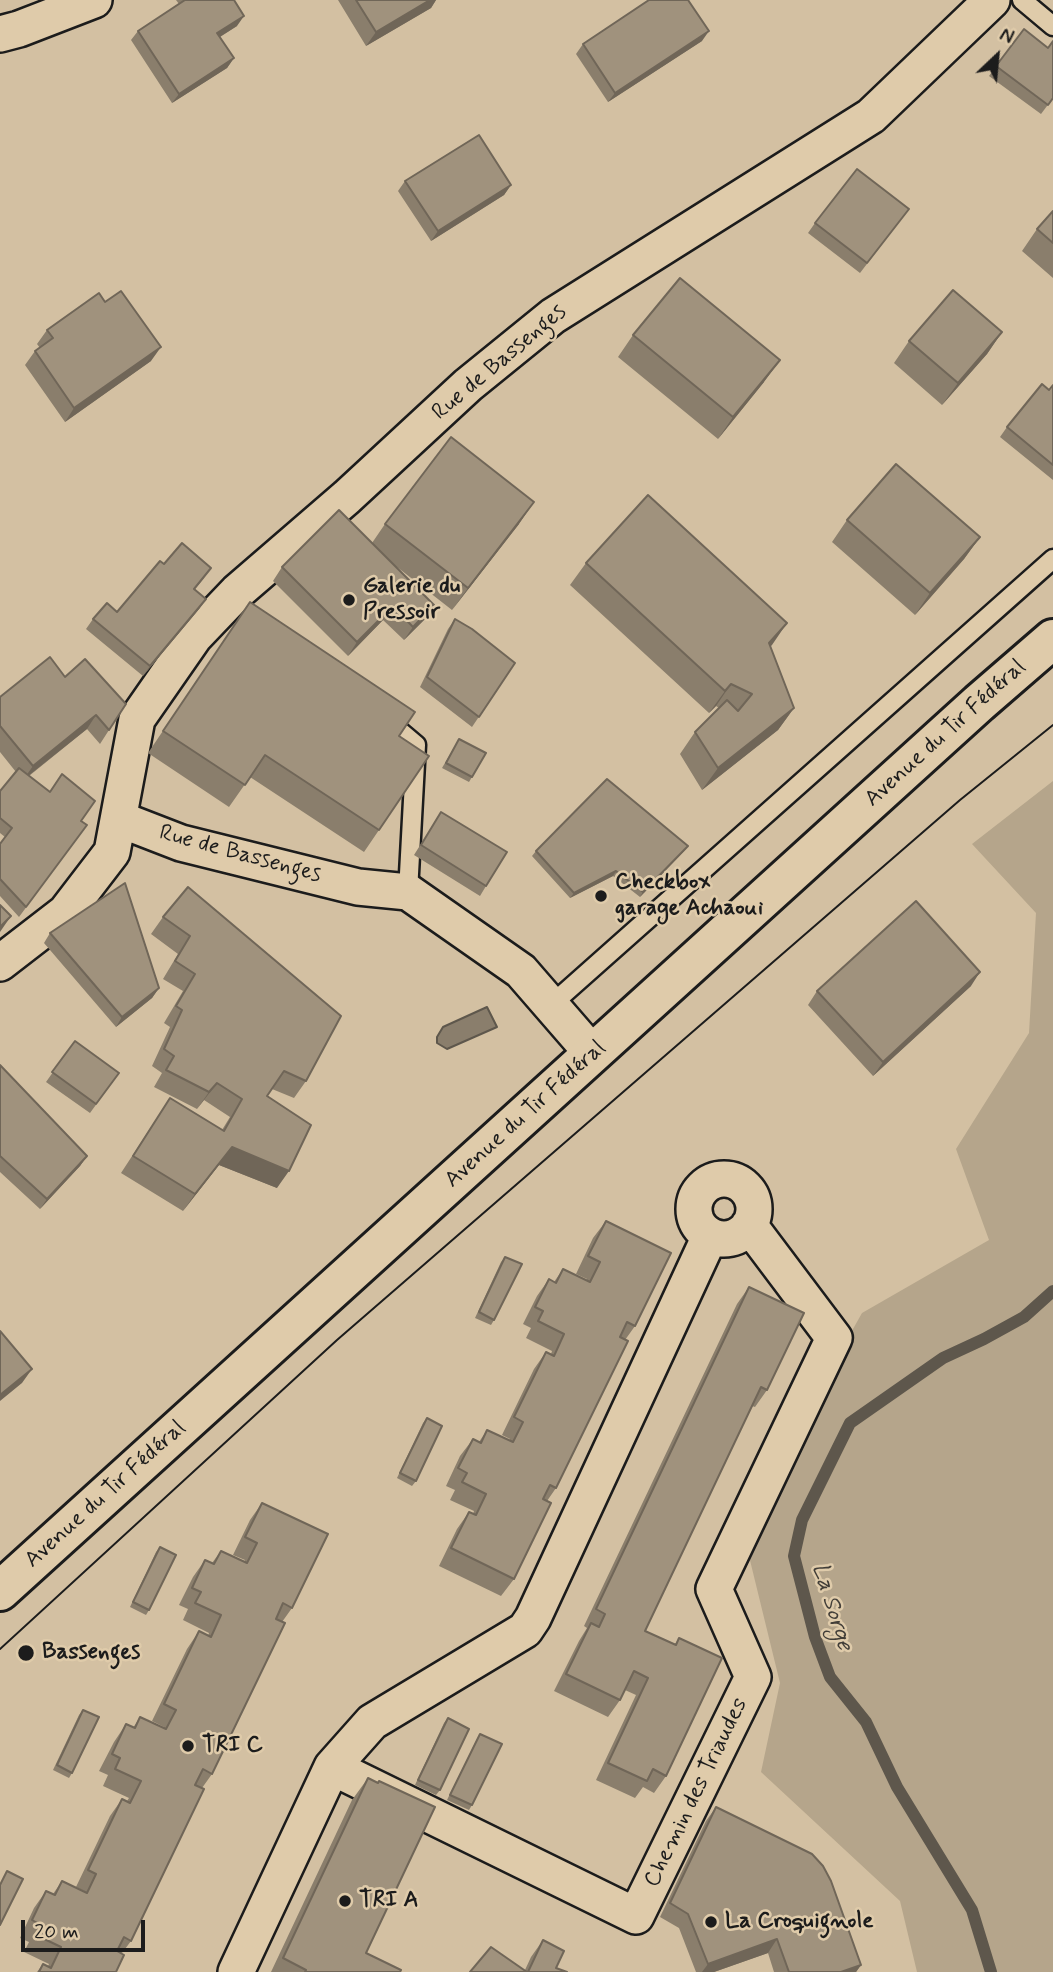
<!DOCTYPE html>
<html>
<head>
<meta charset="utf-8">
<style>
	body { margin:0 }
	#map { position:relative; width:1053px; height:1972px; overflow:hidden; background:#d3c0a2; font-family:Mynerve,sans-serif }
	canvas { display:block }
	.north { position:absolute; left:962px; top:21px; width:70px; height:70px; -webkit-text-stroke:5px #dfcbaa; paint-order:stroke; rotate:26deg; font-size:19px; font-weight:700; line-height:28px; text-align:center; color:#1c1c1c }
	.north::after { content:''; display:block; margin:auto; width:24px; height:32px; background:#1c1c1c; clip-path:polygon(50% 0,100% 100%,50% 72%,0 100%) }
	.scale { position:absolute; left:21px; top:1920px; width:124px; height:32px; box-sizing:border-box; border:4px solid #1c1c1c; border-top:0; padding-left:9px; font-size:21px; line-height:24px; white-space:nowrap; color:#1c1c1c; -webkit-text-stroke:5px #dfcbaa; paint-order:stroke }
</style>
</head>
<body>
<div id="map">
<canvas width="1053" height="1972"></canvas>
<div class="north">N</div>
<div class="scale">20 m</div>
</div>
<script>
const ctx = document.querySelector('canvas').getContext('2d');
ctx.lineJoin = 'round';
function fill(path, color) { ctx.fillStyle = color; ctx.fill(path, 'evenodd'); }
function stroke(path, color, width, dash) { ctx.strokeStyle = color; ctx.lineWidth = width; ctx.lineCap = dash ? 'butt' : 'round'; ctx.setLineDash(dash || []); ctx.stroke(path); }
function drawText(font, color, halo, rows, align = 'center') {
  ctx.font = font + ' Mynerve,sans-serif'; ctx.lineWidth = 5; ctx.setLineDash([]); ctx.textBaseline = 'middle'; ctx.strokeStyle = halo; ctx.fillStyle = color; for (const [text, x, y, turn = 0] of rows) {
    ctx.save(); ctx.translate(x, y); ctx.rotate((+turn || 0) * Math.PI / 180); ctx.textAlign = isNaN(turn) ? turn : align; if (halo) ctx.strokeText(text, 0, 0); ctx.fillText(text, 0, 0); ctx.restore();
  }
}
fill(new Path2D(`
	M1053 781V1972H917L900 1901 761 1772 780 1683 746 1544 822 1384 862 1313 989 1240 956 1149 1029 1033 1036 913 972 844Z`), '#b5a58b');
const water = new Path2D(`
	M487 1007 497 1027 447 1049 437 1043V1037L443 1027Z`);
fill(water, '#8a7e6c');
stroke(water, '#5e574c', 2);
stroke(new Path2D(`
	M991 1972 972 1910 897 1787 866 1722 830 1677 815 1637 794 1556 802 1520 850 1423 943 1358 984 1339 1024 1317 1053 1291`), '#5e574c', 12);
const lane = new Path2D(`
	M1022 0 1053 26
	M384 718 416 745 408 892
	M551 1005 1053 559`);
const street = new Path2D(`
	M0 34 19 29 94 0
	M119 819 181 843 358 887 408 892 521 971 593 1054
	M0 963 66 912 112 852 137 719 194 637 237 592 347 497 468 385 553 316 871 116 992 0
	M694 1209a30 30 0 1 1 60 0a30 30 0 1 1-60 0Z
	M332 1767 636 1916 753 1677 714 1589 834 1338 749 1225
	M236 1972 332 1767 372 1722 525 1630 533 1618 710 1236`);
const secondary = new Path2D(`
	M0 1591 979 703 1053 639`);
stroke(lane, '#1c1c1c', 23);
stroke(street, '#1c1c1c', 40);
stroke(secondary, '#1c1c1c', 44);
stroke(lane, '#dfcbaa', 18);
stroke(street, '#dfcbaa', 35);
stroke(secondary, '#dfcbaa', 38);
stroke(new Path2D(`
	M0 1649 337 1340 960 800 1053 725`), '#1c1c1c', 2);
fill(new Path2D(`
	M176 0H234L237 26 220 37 234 58 227 68 172 103 131 40 138 31 179 4Z
	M338 0H436L431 8 366 46Z
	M1024 29 1053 98 1041 114 989 76Z
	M702 41 608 102 576 54 583 44Z
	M405 181 511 185 504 195 431 241 398 191Z
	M909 209 860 273 808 233 815 223Z
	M1053 211V278L1022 251 1037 229Z
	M105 302 151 361 65 422 25 365 35 351 40 348 37 344 47 330Z
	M1002 332 987 354 942 405 894 363 909 341Z
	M633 335 764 382 718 439 618 357Z
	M1053 385V480L1000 437 1007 427 1049 390Z
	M847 520 980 537 964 559 915 615 832 542Z
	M385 524H519L452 610 397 567 425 619 404 640 383 620 348 656 273 581 282 567 372 543Z
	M586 563 770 647 794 708 778 730 702 790 680 754 695 732 719 708 716 706 709 713 570 585Z
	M164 564 204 578 195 589 206 599 199 609 143 676 86 629 93 619 117 612Z
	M250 602 399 736 379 830 364 852 250 777 229 807 148 753Z
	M455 619 515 663 472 727 420 687 448 629Z
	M65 677 109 730 100 744 87 729 29 776 87 825 19 917 0 896V844L5 837 0 833V791L16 772 0 752V697Z
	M459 739 472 777 469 782 442 768Z
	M441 812 486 886 480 896 414 855Z
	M536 851H684L640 897 613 876 570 898 532 856Z
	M188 887 306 1081 294 1098 272 1089 267 1096 277 1188 219 1165 183 1211 121 1173 170 1098 222 1130 230 1117 204 1100 197 1109 154 1087 162 1073 152 1066 170 1027 164 1023 183 991 163 979 178 954 151 934 163 917Z
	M50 933 159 988 152 998 116 1027 44 943Z
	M971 986 873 1076 808 1005 817 991Z
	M75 1041 119 1073 90 1113 46 1082Z
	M0 1065 87 1156 80 1166 40 1209 0 1172Z
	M606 1221 635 1326 625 1340 556 1488 547 1501 514 1579 501 1596 439 1566 457 1529 469 1512 473 1514 474 1511 450 1500 455 1490 446 1486 460 1456 473 1439 479 1442 487 1430 510 1441V1439L502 1435 534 1369 546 1352 551 1354 552 1351 526 1338 531 1328 523 1324 537 1296 549 1279 554 1282 563 1269 587 1281V1279L576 1274 593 1238Z
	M505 1257 494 1320 491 1325 475 1318 501 1262Z
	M749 1287 767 1390 755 1407 752 1406 645 1631 675 1644 679 1638 666 1776 654 1793 643 1787 635 1798 596 1780 636 1695 625 1690 620 1700 608 1717 554 1691 579 1641 587 1628 584 1626 737 1304Z
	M427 1418 416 1481 412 1486 397 1478 423 1423Z
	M262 1503 292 1608 282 1622 212 1774 202 1788 131 1941 122 1953 116 1972H37L43 1964 48 1966 49 1964 24 1952 29 1942 20 1938 34 1908 46 1891 53 1894 62 1881 84 1892V1891L76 1887 110 1816 122 1799 127 1801 129 1798 103 1786 108 1775 99 1771 114 1742 126 1724 133 1728 140 1717 163 1728 164 1727 152 1721 187 1649 199 1631 208 1636 209 1633 183 1620 188 1609 179 1605 193 1577 205 1560 212 1563 221 1551 244 1562 245 1560 233 1555 250 1520Z
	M160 1547 149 1610 146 1615 130 1607 156 1552Z
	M83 1710 72 1773 69 1778 53 1770 79 1715Z
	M448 1718 440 1790 436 1795 415 1785 444 1723Z
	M480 1734 472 1805 469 1810 447 1800 477 1739Z
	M368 1778 366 1953 400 1972H271L352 1800Z
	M716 1807 861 1965 856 1972H774L768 1953 714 1972H696L679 1928 660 1917 706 1821Z
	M543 1940 556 1968 567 1972H470L525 1970 531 1957Z`), '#8a7e6c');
fill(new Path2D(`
	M430 0H436L431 8 366 46 376 32Z
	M244 16 237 26 210 43 217 33Z
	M709 31 702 41 608 102 615 93Z
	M234 58 227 68 172 103 179 94Z
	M511 185 504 195 431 241 438 231Z
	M1002 332 987 354 942 405 958 383Z
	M161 347 151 361 65 422 74 408Z
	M780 360 764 382 718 439 733 417Z
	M534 502 519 524 452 610 468 588Z
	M980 537 964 559 915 615 930 593Z
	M206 599 199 609 143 676 150 666Z
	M434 605 425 619 404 640 413 627Z
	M393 606 383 620 348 656 357 642Z
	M787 623 772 645 753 665 769 643Z
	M731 684 716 706 709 713 725 691Z
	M794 708 778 730 702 790 718 768Z
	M96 715 87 729 23 780 33 766Z
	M688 846 684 851 640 897 643 892Z
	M616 871 613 876 570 898 574 893Z
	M11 916 0 932V927Z
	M980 972 971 986 873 1076 883 1062Z
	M159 988 152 998 116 1027 122 1017Z
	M217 1083 204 1100 197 1109 209 1092Z
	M232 1147 289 1171 277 1188 219 1165 183 1211 195 1194Z
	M87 1156 80 1166 40 1209 47 1199Z
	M32 1369 22 1383 0 1401V1395Z
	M777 1939 768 1953 714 1972H702L708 1964Z
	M861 1965 856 1972H841Z`), '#706658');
const building = new Path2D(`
	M185 0H234L244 16 217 33 234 58 179 94 138 31Z
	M356 0H430L376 32Z
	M649 0H688L709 31 615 93 583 44Z
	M1024 29 1048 48 1053 41V98L1048 105 996 66Z
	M479 135 511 185 438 231 405 181Z
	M857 169 909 209 867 263 815 223Z
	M1053 211V243L1037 229Z
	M680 278 780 360 733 417 633 335Z
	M953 290 1002 332 958 383 909 341Z
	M121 291 161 347 74 408 35 351 53 338 47 330 99 293 105 302Z
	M1042 384 1049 390 1053 385V465L1007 427Z
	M451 437 534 502 468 588 385 524Z
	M896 464 980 537 930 593 847 520Z
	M648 495 787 623 769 643 794 708 718 768 695 732 727 700 738 711 752 694 731 684 725 691 586 563Z
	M339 510 434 605 413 627 393 606 357 642 282 567Z
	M182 543 211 568 194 589 206 599 150 666 93 619 107 603 117 612 160 561 164 564Z
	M250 602 415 712 399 736 429 756 379 830 265 755 245 785 163 731Z
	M455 619 472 629 515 663 479 717 427 677Z
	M50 657 65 677 85 659 126 704 109 730 96 715 33 766 0 726V697Z
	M459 739 486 753 472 777 446 763Z
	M19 768 50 792 62 774 95 801 81 821 87 825 26 907 0 879V844L12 828 0 818V791Z
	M607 779 688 846 643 892 616 871 574 893 536 851Z
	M441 812 507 852 486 886 421 845Z
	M125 883 159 988 122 1017 50 933Z
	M188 887 341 1016 306 1081 284 1071 267 1096 311 1125 289 1171 232 1147 195 1194 133 1156 170 1098 224 1131 242 1099 217 1083 209 1092 166 1070 174 1056 164 1049 182 1010 176 1006 195 974 175 961 190 936 163 917Z
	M916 901 980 972 883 1062 817 991Z
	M0 905 11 916 0 927Z
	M75 1041 119 1073 96 1104 52 1072Z
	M0 1065 87 1156 47 1199 0 1156Z
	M606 1221 671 1253 635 1326 627 1322 620 1337 628 1341 556 1488 550 1485 543 1499 551 1503 514 1579 451 1548 469 1512 476 1515 486 1494 462 1482 467 1473 458 1468 473 1439 481 1443 487 1430 513 1442 523 1422 514 1417 546 1352 554 1356 564 1334 538 1321 543 1311 535 1307 549 1279 556 1283 563 1269 590 1282 600 1262 588 1256Z
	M505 1257 522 1264 494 1320 479 1312Z
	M749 1287 804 1313 767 1390 761 1387 645 1631 676 1645 679 1638 722 1658 666 1776 653 1769 647 1781 608 1763 648 1678 634 1671 620 1700 566 1674 591 1623 599 1627 605 1614 596 1609Z
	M0 1331 32 1369 0 1395Z
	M427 1418 442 1426 416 1481 400 1473Z
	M262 1503 328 1534 292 1608 283 1603 276 1619 285 1623 212 1774 203 1769 195 1785 204 1789 131 1941 124 1937 117 1951 124 1955 116 1972H39L43 1964 51 1968 61 1947 36 1935 41 1925 32 1920 46 1891 55 1895 62 1881 87 1893 96 1874 88 1870 122 1799 130 1803 141 1781 115 1769 120 1758 112 1754 126 1724 135 1728 140 1717 166 1729 176 1710 164 1704 199 1631 211 1637 221 1615 195 1603 201 1592 192 1588 205 1560 214 1564 221 1551 247 1563 257 1543 245 1537Z
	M160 1547 176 1555 149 1610 133 1602Z
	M83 1710 99 1717 72 1773 57 1765Z
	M448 1718 469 1729 440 1790 418 1780Z
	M480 1734 502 1744 472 1805 450 1795Z
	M368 1778 378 1783 379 1781 435 1807 366 1953 401 1970 400 1972H305L306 1970 283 1958Z
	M716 1807 812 1854 823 1866 831 1881 861 1965 841 1972H789L777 1939 708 1964 688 1914 670 1903Z
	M7 1871 23 1879 0 1925V1885Z
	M543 1940 564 1951 556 1968 567 1972H528Z
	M491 1947 527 1972H470Z`);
fill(building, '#a0927d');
stroke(building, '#706658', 2);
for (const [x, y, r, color] of [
	[349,600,7,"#1c1c1c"],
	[601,896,7,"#1c1c1c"],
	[26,1653,9,"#1c1c1c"],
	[188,1746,7,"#1c1c1c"],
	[345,1901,7,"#1c1c1c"],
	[711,1922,7,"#1c1c1c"]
]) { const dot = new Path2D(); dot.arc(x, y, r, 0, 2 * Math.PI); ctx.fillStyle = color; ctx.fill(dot); stroke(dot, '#dfcbaa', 2.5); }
drawText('23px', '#1c1c1c', '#dfcbaa', [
	["Rue de Bassenges",500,363,-40],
	["Avenue du Tir Fédéral",946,734,-42],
	["Rue de Bassenges",240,855,15],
	["Avenue du Tir Fédéral",526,1115,-42],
	["Avenue du Tir Fédéral",106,1495,-42],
	["Chemin des Triaudes",697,1793,-64]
]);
drawText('bold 23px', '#1c1c1c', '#dfcbaa', [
	["Galerie du",363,587],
	["Pressoir",363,613],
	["Checkbox",615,883],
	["garage Achaoui",615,909],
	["Bassenges",42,1653],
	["TRI C",202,1746],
	["TRI A",359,1901],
	["La Croquignole",725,1922]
], 'left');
drawText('italic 24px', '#423e38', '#dfcbaa', [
	["La Sorge",831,1607,73]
]);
</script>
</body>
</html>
